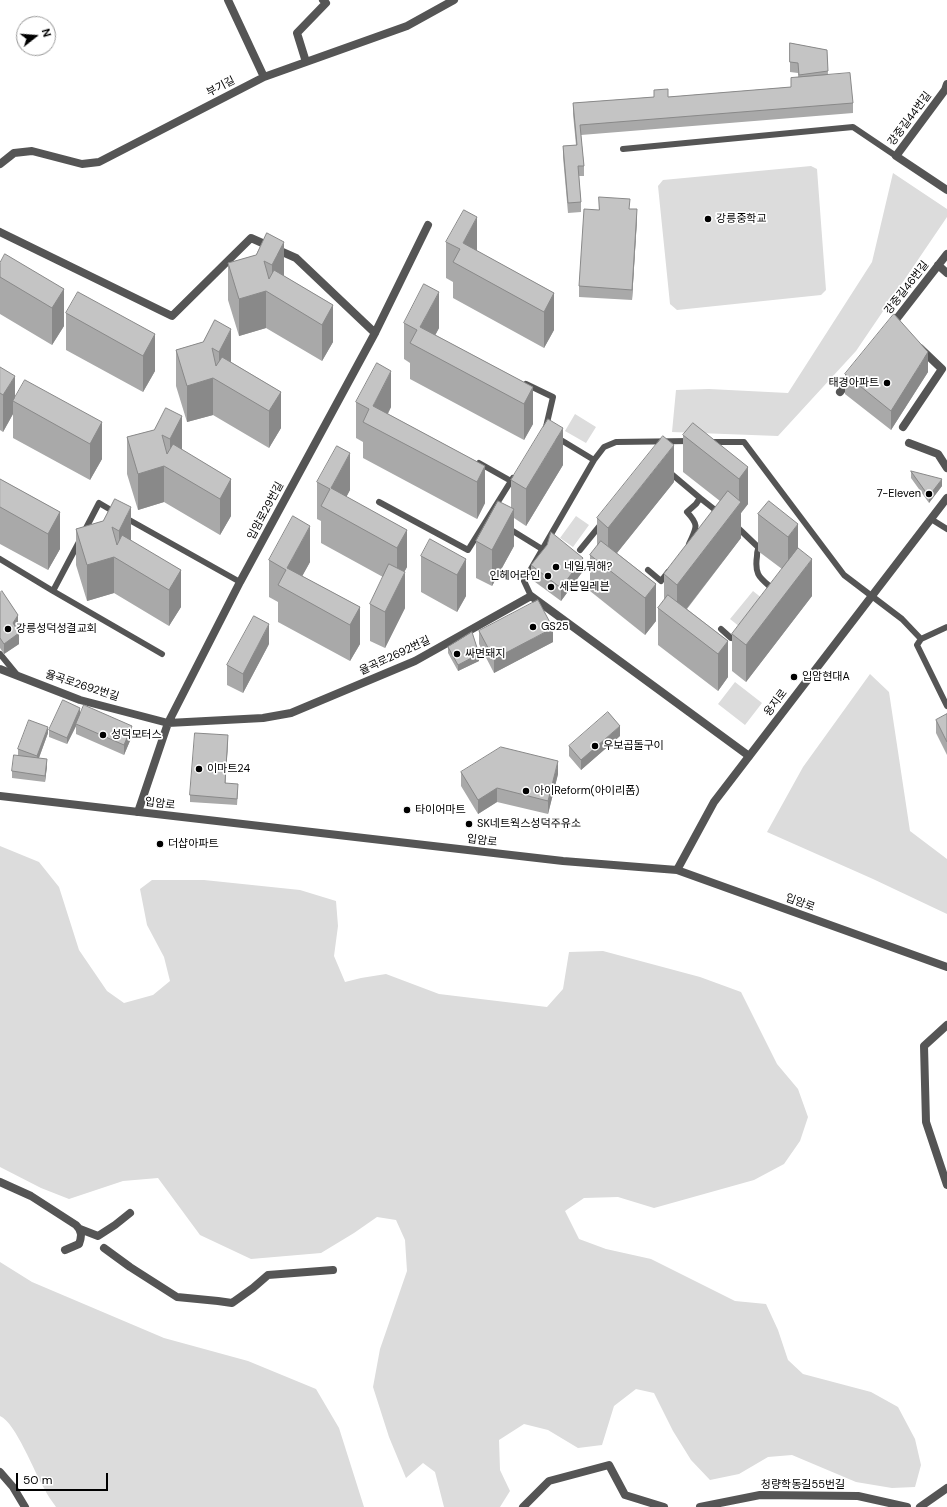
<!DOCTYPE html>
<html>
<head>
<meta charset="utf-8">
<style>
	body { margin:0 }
	#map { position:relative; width:947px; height:1507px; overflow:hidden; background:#fff; font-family:"DM Sans",sans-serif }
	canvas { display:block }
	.north { position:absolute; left:16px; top:16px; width:40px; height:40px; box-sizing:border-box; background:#fff; border:1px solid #999; border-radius:50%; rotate:73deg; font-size:11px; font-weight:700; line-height:16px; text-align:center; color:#000 }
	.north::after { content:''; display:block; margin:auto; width:14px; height:18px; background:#000; clip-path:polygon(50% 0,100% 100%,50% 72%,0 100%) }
	.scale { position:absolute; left:16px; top:1473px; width:92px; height:18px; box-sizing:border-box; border:2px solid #000; border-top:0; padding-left:5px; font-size:12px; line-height:14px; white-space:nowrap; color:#000; -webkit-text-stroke:3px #fff; paint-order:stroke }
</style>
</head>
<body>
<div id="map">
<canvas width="947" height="1507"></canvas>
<div class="north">N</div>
<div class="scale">50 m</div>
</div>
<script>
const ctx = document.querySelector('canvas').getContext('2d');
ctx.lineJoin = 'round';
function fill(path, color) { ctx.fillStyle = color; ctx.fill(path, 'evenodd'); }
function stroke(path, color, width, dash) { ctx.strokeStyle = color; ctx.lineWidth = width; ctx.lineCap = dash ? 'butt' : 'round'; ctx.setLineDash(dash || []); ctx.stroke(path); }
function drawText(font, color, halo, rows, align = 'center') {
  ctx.font = font + ' "DM Sans","Noto Sans KR",sans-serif'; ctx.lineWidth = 3.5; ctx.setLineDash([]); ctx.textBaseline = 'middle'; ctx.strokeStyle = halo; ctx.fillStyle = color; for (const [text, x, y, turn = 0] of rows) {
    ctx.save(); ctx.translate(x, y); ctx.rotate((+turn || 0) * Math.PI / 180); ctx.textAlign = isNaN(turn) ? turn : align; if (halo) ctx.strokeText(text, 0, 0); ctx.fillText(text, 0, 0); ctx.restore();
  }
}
fill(new Path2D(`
	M811 166 817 169 826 290 821 295 677 310 670 304 658 186 663 180Z
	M893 173 947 209V217L856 351 778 436 672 432 676 390 709 389 788 393 872 262Z
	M575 414 596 427 586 443 565 431Z
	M576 516 589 525 573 547 560 538Z
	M753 591 763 599 740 627 730 619Z
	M870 674 889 692 910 831 947 859V914L873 879 767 832 803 767Z
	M735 682 762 703 745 725 718 704Z
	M0 846 39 862 59 887 79 950 107 991 124 1003 153 995 170 981 164 957 147 925 140 889 152 880H204L300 890 336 901 338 926 334 956 345 982 361 978 386 974 439 994 547 1007 563 989 569 952 603 951 700 977 741 992 777 1064 798 1089 808 1117 800 1141 784 1164 754 1180 654 1208 618 1197 584 1198 565 1211 579 1239 606 1249 651 1259 735 1301 766 1304 778 1330 788 1360 803 1374 871 1392 898 1407 915 1439 921 1465 915 1487 892 1488 856 1482 792 1455 768 1457 739 1474 710 1480 691 1460 673 1431 654 1393 636 1389 614 1406 602 1445 578 1448 548 1430 524 1424 499 1440 500 1470 510 1491 500 1507H444L435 1472 423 1463 406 1478 389 1437 373 1387 380 1349 407 1271 405 1240 396 1220 377 1217 354 1233 321 1253 251 1259 200 1235 158 1178 123 1181 69 1199 41 1188 0 1167Z
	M0 1262 32 1282 164 1338 248 1361 316 1389 339 1428 364 1507H56C52 1501 47 1495 44 1488 34 1472 16 1423 0 1416Z`), '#dcdcdc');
stroke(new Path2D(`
	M623 149 853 127 896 156
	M526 384 553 397 546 427
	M556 437 594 460
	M709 442H744L844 575 902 619 921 639
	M479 463 511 481 513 478
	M668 471 700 498
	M379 502 468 550 511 481
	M124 517 240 582
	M931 519 947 529
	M736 526 758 547
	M508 528 542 549
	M84 532 99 503 116 513
	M80 540 53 591 162 654
	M689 544C696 528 700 526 687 512L696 504 700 498 719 513
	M761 544C758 547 757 551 757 556 754 577 761 578 775 591
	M580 550 602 523
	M0 559 53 591
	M648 570 661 581 668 572
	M531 596 524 581 594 460 604 447 616 442 690 441
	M947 627 921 639 917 645 947 706
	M721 629 731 638 740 639
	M0 654 18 676`), '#555', 6);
stroke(new Path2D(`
	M228 0 264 77
	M306 62 297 33 326 3 323 0
	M947 84 945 90 896 156 947 190
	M0 164 14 153 32 151 82 164 99 162 264 77 407 26 454 0
	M0 232 172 316 251 238 296 258 375 333
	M938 265 947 273
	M891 326 947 254
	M840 392 852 376
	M903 427 942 369 920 348
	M909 443 938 454 947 468
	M0 669 80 700 168 723 263 718 291 713 415 661 531 596 749 756
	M138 812 168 723 240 582 375 333 428 225
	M947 1025 924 1046 926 1122 947 1185
	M0 1182 31 1196 76 1225C82 1231 82 1236 79 1244L65 1250
	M80 1229 98 1236 115 1225 130 1213
	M104 1248 130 1267 177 1297 218 1301 232 1303 253 1288 268 1275 333 1270
	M0 1472 13 1487 25 1507
	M523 1507 549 1481 609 1465 625 1495 664 1507
	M700 1507 760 1495 858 1496 907 1507
	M920 1507 947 1488`), '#555', 8);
stroke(new Path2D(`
	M0 796 563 861 677 870 947 967
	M677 870 714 802 947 498`), '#555', 8);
fill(new Path2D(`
	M790 43 827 50 828 75 853 103V113L581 135 584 166V176H579L581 202V212L568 213 563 157V146L576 145 573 114V103L654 97V90L668 97 791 87V78L798 77V73L790 72Z
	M630 209 637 219 632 300 579 297V286L599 210Z
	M267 233 284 276 333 305V342L322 361 266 328 239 336 228 300V263L256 255Z
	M446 242 477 251 554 293V330L544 348 453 298V282L446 278Z
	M0 263 64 289V326L52 345 0 314Z
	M66 313 155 334V371L143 392 66 350Z
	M215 320 231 362 281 392V428L269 448 213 415 187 422 176 386V350L203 342Z
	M404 323 439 328 435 335 533 387V424L524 440 410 379V363L404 359Z
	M0 367 15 399 102 422V459L90 480 13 438V414L3 432 0 430Z
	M928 372 891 430 845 394V374Z
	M356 402 391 407 388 414 485 466V503L477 519 363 458V442L356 438Z
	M182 416V450L231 479V516L220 535 164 502 138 510 127 474V437L154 430Z
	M683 435 748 467V504L741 513V538L687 609 728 641V677L718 691 658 645V608L664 600V574L720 501 683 472Z
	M563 465 526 526 514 518V546L492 586 476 578V541L511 508V480Z
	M911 471 942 486 929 503 911 478Z
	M0 479 60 512V549L48 570 0 544Z
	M317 482 350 490 346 497 407 530V567L404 572 405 608 385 648 370 641V604L383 577 321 543V521L317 519Z
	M674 482 617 553 656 584V621L645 635 590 591V555L597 546V518Z
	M115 499 131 541 181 570V607L169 626 114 593 87 601 76 565V529L103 521Z
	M769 501 798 548 812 596 746 682 732 671V634L782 569 758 551V514Z
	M421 556 466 559V596L457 612 421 592Z
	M269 560 310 562 302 576 360 607V644L350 661 278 622V602L269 597Z
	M531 565 583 571 561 601 531 579Z
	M0 593 18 625 16 628 19 644 4 654 0 648Z
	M479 631 553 642 494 673 479 644Z
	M269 644 243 693 227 685V665Z
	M448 647 479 661 458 671 448 653Z
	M80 713 132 736 124 755 76 734V726L67 744 49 737V730Z
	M947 714V755L936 733V720Z
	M48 733 39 758 47 766 45 782 12 778V771L18 755V749Z
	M620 736 581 770 569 756V746Z
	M228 742 225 783 238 791 237 805 190 802V795Z
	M461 772 558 774 548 814 497 802 478 814 461 786Z`), '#a9a9a9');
fill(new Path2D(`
	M637 209V219L632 300V290Z
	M477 217V254L463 243Z
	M284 242V279L272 295V265Z
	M64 289V326L52 345V308Z
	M266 291V328L239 336V299Z
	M439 292V328L427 351 420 327Z
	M554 293V330L544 348V312Z
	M333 305V342L322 361V325Z
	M231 329V365L219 381V352Z
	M155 334V371L143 392V356Z
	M928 352V372L891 430V411Z
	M391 371V407L379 430 373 406Z
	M15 376V402L13 401V414L3 432V395Z
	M213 378V415L187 422V386Z
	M533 387V424L524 440V404Z
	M281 392V428L269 448V411Z
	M182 416V453L170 469V439Z
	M102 422V459L90 480V444Z
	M563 428V465L526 526V489Z
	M674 445V482L608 564V528Z
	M350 453V490L337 515 331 488Z
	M164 466V502L138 510V474Z
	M485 466V503L477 519V482Z
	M748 467V504L741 513V538L677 621V585L739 505V479Z
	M231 479V516L220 535V499Z
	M942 479V486L929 503V496Z
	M131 507V544L119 560V531Z
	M514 509V546L492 586V550Z
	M60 512V549L48 570V534Z
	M798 524V560L788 574V537Z
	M310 526V562L293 593 287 568Z
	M407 530V567L397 585V548Z
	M114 557V593L87 601V565Z
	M583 558V571L561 601V588Z
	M466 559V596L457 612V575Z
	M812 559V596L746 682V645Z
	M181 570V607L169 626V590Z
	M405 572V608L385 648V612Z
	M656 584V621L645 635V598Z
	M360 607V644L350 661V625Z
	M18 615V625L13 633V623Z
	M269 624V644L243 693V674Z
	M553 628V642L494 673V659Z
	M19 633V644L4 654V644Z
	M728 641V677L718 691V654Z
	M479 654V661L458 671V665Z
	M80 708V715L76 724V726L67 744V738Z
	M132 726V736L124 755V745Z
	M620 726V736L581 770V760Z
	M48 727V733L37 763V756Z
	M228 735V742L225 790V783Z
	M47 759V766L45 782V776Z
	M558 761V774L548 814V801Z
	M497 788V802L478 814V800Z`), '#898989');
const building = new Path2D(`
	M790 43 827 50 828 71 799 75 798 63 790 62Z
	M850 73 853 103 580 125 584 166H578L581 202 568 203 563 146 577 145 573 103 654 97V90L668 89V97L791 87V78Z
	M599 197 630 199 629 209H637L632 290 579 286 584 209 599 210Z
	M464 210 477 217 463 243 554 293 544 312 453 262 460 249 446 242Z
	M267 233 284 242 272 265 264 261 269 279 274 270 333 305 322 325 266 291 239 299 228 263 256 255Z
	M5 254 64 289 52 308 0 277V263Z
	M424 284 439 292 420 327 533 387 524 404 410 343 417 330 404 323Z
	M78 292 155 334 143 356 66 313Z
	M894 314 928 352 891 411 845 374Z
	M215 320 231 329 219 352 212 348 216 366 222 357 281 392 269 411 213 378 187 386 176 350 203 342Z
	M377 363 391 371 373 406 485 466 477 482 363 422 369 409 356 402Z
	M0 367 15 376 3 395 0 393Z
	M25 380 102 422 90 444 13 401Z
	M166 408 182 416 170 439 162 435 167 454 173 444 231 479 220 499 164 466 138 474 127 437 154 430Z
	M548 419 563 428 526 489 511 480Z
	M693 423 748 467 739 479 683 435Z
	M663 436 674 445 608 528 597 518Z
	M337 446 350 453 331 488 407 530 397 548 321 506 330 489 317 482Z
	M911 471 942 479 929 496Z
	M0 479 60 512 48 534 0 507Z
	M728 491 741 502 677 585 664 574Z
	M115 499 131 507 119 531 112 527 117 545 122 535 181 570 169 590 114 557 87 565 76 529 103 521Z
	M498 501 514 509 492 550 476 541Z
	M769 501 798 524 788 537 758 514Z
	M293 516 310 526 287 568 360 607 350 625 278 585 286 570 269 560Z
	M551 532 583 558 561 588 531 565 547 545Z
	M430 539 466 559 457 575 421 556Z
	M601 541 656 584 645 598 590 555Z
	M798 548 812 559 746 645 732 634Z
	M389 564 405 572 385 612 370 604Z
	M2 591 18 615 13 623 19 633 4 644 0 638V593Z
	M668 595 728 641 718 654 658 608Z
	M538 600 553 628 494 659 479 631Z
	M254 616 269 624 243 674 227 665Z
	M472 632 479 654 458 665 448 647Z
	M63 700 80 708 67 738 49 730Z
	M84 705 132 726 124 745 76 724Z
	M608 712 620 726 581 760 569 746Z
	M947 714V742L936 720Z
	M29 720 48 727 37 756 18 749Z
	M195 733 228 735 225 783 238 784 237 799 190 795Z
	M501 747 558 761 548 801 497 788 478 800 461 772Z
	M14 755 47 759 45 776 12 771Z`);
fill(building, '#c4c4c4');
stroke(building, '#898989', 1);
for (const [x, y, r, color] of [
	[708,219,4,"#000"],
	[887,383,4,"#000"],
	[929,494,4,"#000"],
	[556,567,4,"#000"],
	[548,576,4,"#000"],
	[551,587,4,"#000"],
	[533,627,4,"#000"],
	[8,629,4,"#000"],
	[457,654,4,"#000"],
	[794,677,4,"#000"],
	[103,735,4,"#000"],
	[595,746,4,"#000"],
	[199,769,4,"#000"],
	[526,791,4,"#000"],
	[407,810,4,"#000"],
	[469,824,4,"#000"],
	[160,844,4,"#000"]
]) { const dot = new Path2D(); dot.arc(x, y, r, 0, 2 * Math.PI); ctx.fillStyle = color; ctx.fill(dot); stroke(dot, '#fff', 1.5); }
drawText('11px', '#000', '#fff', [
	["부기길",221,87,-27],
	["강중길44번길",910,119,-53],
	["강중길46번길",907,288,-52],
	["입암로29번길",266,511,-62],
	["율곡로2692번길",395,656,-25],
	["율곡로2692번길",82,686,18],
	["용지로",776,703,-53],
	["입암로",160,804,7],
	["입암로",482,841,7],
	["입암로",800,903,20],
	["청량학동길55번길",803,1485]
]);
drawText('11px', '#000', '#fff', [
	["강릉중학교",716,219],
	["태경아파트",879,383,"right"],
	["7-Eleven",921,494,"right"],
	["네일,뭐해?",564,567],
	["인헤어라인",540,576,"right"],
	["세븐일레븐",559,587],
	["GS25",541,627],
	["강릉성덕성결교회",16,629],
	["싸면돼지",465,654],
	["입암현대A",802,677],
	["성덕모터스",111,735],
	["우보곱돌구이",603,746],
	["이마트24",207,769],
	["아이Reform(아이리폼)",534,791],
	["타이어마트",415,810],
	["SK네트웍스성덕주유소",477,824],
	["더샵아파트",168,844]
], 'left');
</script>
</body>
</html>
